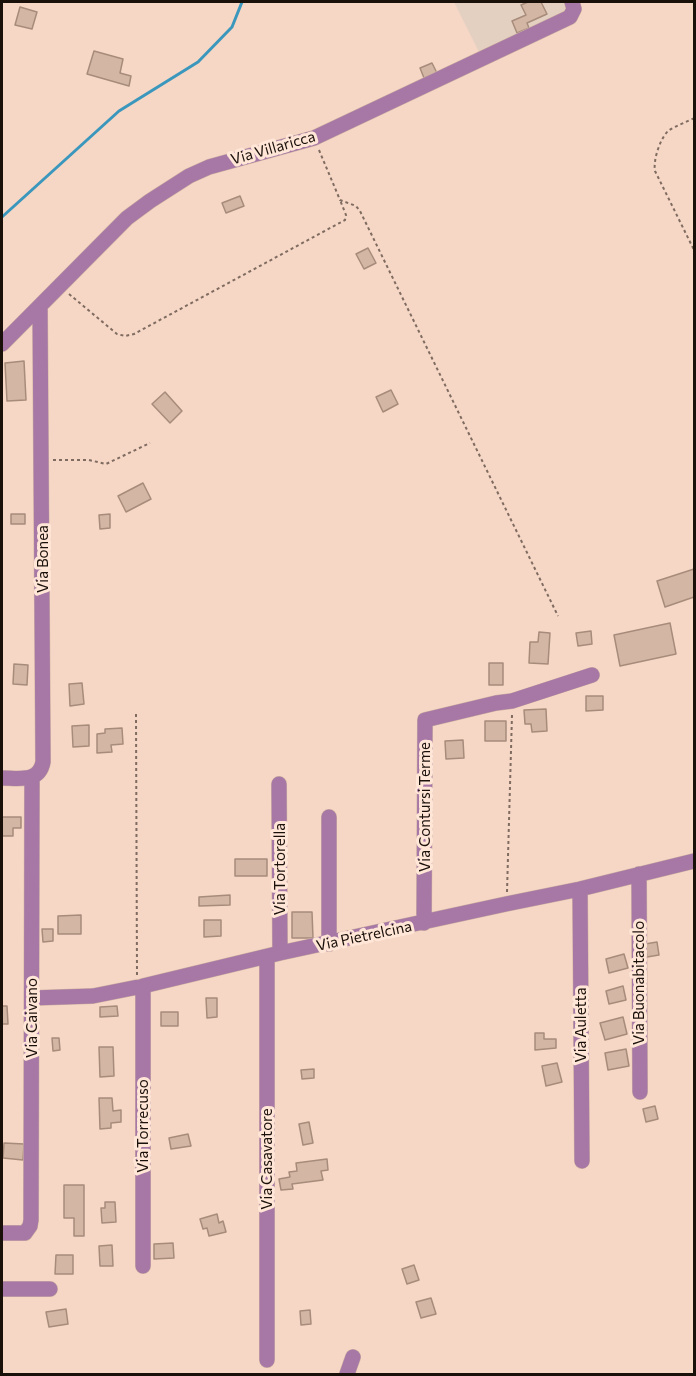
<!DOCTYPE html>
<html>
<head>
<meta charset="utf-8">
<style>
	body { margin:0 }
	#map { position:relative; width:696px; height:1376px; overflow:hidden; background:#f6d7c5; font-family:Commissioner,sans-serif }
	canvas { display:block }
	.frame { position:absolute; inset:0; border:3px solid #1a100a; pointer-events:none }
</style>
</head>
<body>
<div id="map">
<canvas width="696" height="1376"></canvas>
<div class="frame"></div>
</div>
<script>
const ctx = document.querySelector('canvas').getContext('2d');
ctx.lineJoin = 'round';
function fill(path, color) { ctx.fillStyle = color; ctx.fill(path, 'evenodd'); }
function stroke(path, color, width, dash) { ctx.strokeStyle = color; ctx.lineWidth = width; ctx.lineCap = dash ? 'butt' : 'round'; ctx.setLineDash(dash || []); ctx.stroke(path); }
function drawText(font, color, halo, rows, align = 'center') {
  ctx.font = font + ' Commissioner,sans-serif'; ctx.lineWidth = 6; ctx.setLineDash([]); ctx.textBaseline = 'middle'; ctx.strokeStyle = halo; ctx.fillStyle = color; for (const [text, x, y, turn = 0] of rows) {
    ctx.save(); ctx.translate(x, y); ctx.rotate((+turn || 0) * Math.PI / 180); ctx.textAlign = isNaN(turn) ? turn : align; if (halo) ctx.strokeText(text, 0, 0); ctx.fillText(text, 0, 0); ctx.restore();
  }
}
fill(new Path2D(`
	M454 2H565L566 5 565 12 480 54Z`), '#e4d0c1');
stroke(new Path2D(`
	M2 217 119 111 198 62 232 27 242 2`), '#3c97bd', 3);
const building = new Path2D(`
	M528 2H541L547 14 527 23 529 28 517 33 512 21 526 15 521 5Z
	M20 7 37 12 32 29 15 25Z
	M94 51 123 59 120 73 131 76 129 86 87 74Z
	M432 63 437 73 424 78 420 68Z
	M240 196 244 206 226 213 222 203Z
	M368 248 376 263 364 269 356 254Z
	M24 361 26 400 7 401 5 363Z
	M391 390 398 404 383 412 376 397Z
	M165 392 182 411 170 423 152 404Z
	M143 483 151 499 126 512 118 496Z
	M11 514H25V524H11Z
	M110 514V528L100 529 99 515Z
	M694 569V597L665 607 657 581Z
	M670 623 676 654 620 666 614 635Z
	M591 631 592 644 578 646 576 633Z
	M539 632 550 633 548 664 529 663 530 642H538Z
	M489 663H503V685H489Z
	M14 664 28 665 27 685 13 684Z
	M82 683 84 704 70 706 69 684Z
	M586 696H603V710L586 711Z
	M546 709 547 731 532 732 531 724H525L524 710Z
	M485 721H506V741H485Z
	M89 725V746L73 747 72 726Z
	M122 728 123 744 111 745 112 752 97 753V734L105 733V729Z
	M463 740 464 758 446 759 445 741Z
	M2 817H21V828H13V836H2Z
	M235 859H267V876H235Z
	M230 895V905L199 906V897Z
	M292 912H312L313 938H292Z
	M81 915V934H58V916Z
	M204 920H221V936L204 937Z
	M42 929H53V941L43 942Z
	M657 942 659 955 647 957 645 944Z
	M624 954 628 968 609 973 606 959Z
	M623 986 626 1000 609 1004 606 991Z
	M206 998H217V1017L207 1018Z
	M2 1006H7L8 1024H2Z
	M117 1006 118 1016 100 1017V1007Z
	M161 1012H178V1026H161Z
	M623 1017 627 1034 605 1040 600 1023Z
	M535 1033H544V1039H556V1048L535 1050Z
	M52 1038H59L60 1050 53 1051Z
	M99 1047H113L114 1076 100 1077Z
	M626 1049 629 1066 608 1070 605 1053Z
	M557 1063 562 1082 546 1086 542 1066Z
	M314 1069V1078L302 1079 301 1070Z
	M99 1098H112L113 1111 121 1110V1122L111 1123V1128L100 1129Z
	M655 1106 658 1119 646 1122 643 1109Z
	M309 1122 313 1143 303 1145 299 1124Z
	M188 1134 191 1146 171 1149 169 1138Z
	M4 1143 24 1144 23 1160 3 1158Z
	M327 1159 328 1170 321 1171 323 1180 292 1184 293 1189 281 1190 279 1179 290 1177 289 1172 297 1171 296 1163Z
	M64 1185H84V1236H74V1218H64Z
	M105 1202H115L116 1222 102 1223 101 1208H105Z
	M217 1214 219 1223 223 1221 226 1232 209 1236 207 1228 203 1229 200 1219Z
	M173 1243 174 1258 154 1259V1244Z
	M112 1245 113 1266H100L99 1246Z
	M56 1255H73V1274H55Z
	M414 1265 419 1280 407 1284 402 1269Z
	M431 1298 436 1314 421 1318 416 1302Z
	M66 1309 68 1324 49 1327 46 1312Z
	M310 1310 311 1324 301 1325 300 1311Z`);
fill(building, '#d3b6a4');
stroke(building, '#a88c7b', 1.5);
const minor = new Path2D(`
	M2 344 127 218 150 201 189 176 209 167 314 138 570 17 574 9 572 2
	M2 778C19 778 39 783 43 762L40 306
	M279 784 280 953
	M329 817V944
	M639 874 640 1092
	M580 889 582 1161
	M424 923 425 720 496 703 512 701 592 675
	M143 986V1266
	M32 998 93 996 143 986 280 953 506 904 580 889 694 861
	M2 1233H25L30 1226 31 1220 32 778
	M2 1289H50
	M267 1360V957
	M347 1374 353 1357`);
stroke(minor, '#ceb3a3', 16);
stroke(new Path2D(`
	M694 118C687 122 675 126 668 131 660 139 653 160 655 171L694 250
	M319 150 340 200 356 206 360 211 558 616
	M69 294 117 334 125 336 134 334 345 220 346 215 340 200
	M53 460H89L106 464 150 443
	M136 714 137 975
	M507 892 512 715`), '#7f6b60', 2, [3, 3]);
stroke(minor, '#a778a5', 15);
drawText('15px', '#1a100a', '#ffe6d7', [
	["Via Villaricca",273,148,-16],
	["Via Bonea",43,559,-90],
	["Via Contursi Terme",425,807,-90],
	["Via Tortorella",280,869,-90],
	["Via Pietrelcina",364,936,-12],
	["Via Buonabitacolo",639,983,-90],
	["Via Caivano",32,1018,-90],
	["Via Auletta",581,1025,-90],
	["Via Torrecuso",143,1126,-90],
	["Via Casavatore",267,1159,-90]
]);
</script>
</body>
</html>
